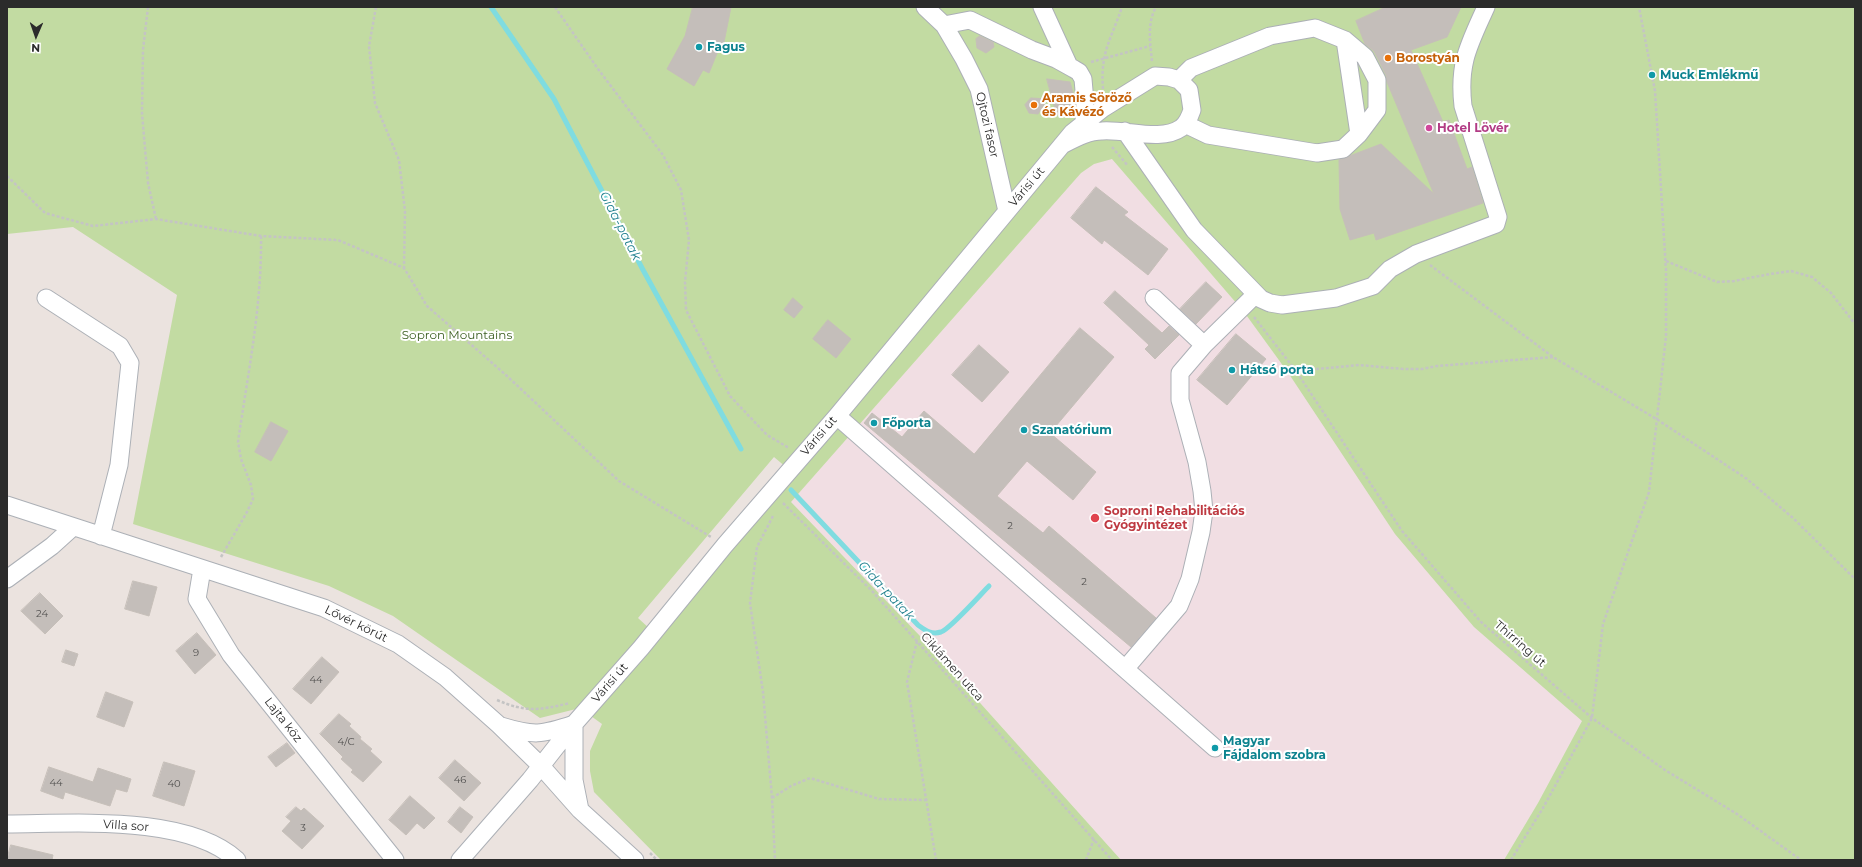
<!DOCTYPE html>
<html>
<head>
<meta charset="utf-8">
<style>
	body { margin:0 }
	#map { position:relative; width:1862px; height:867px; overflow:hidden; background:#ebe3df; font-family:Montserrat,sans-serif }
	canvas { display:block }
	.frame { position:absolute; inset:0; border:8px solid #2b2b2b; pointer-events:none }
	.north { position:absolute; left:16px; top:16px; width:40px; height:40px; -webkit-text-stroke:3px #fff; paint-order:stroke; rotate:182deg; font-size:11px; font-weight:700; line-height:16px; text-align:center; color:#2b2b2b }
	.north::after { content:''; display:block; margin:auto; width:14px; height:18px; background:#2b2b2b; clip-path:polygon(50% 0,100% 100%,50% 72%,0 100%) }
</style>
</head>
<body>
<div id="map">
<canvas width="1862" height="867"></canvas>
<div class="frame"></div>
<div class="north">N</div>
</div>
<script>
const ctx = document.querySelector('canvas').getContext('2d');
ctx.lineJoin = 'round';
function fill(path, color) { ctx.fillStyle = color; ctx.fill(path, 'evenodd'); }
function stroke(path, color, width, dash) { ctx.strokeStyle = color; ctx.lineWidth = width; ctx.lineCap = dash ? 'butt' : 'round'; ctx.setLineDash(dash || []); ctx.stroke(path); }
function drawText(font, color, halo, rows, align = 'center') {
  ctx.font = font + ' Montserrat,sans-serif'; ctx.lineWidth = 4; ctx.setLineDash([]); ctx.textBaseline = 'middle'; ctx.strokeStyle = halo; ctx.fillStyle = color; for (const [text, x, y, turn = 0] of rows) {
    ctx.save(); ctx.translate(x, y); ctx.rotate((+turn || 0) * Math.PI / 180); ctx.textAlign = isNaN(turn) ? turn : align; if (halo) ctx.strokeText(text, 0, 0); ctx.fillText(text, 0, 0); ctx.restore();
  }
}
fill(new Path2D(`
	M1112 159 1244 312 1474 627 1582 721 1538 803 1504 860H1121L920 636 791 502 1081 173 1094 164Z`), '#f1dee3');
fill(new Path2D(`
	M7 7H1855V860H1504L1538 803 1582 721 1474 627 1395 534 1289 374 1244 312 1112 159 1094 164 1081 173 791 502 920 636 1121 860H661L594 792 590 771V751L602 724 580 708 540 718 393 616 329 586 133 524 177 295 73 227 7 234ZM774 457 787 468 650 629 638 618Z`), '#c2dba2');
stroke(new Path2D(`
	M491 7 554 99 642 268 741 449
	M791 490 918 625C925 630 931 635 941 632 950 629 981 594 989 586`), '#7fdce0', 5);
const building = new Path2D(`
	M693 7H731L723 47 720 46 709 73 703 70 694 86 667 69 685 36Z
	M1386 7H1461L1447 37 1411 50 1443 122 1449 120 1467 169 1472 167 1483 203 1376 240 1374 233 1350 240 1340 209 1339 160 1381 144 1434 194 1387 82 1386 75 1374 51 1365 44 1356 21Z
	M980 36 993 42 994 47 986 53 977 48 976 39Z
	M1047 79 1070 82 1074 96 1075 110 1057 115Z
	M1031 98 1048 99 1038 114 1029 113 1025 105Z
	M1096 187 1128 212 1124 215 1168 249 1148 275 1104 240 1102 244 1071 218Z
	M1206 282 1222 297 1196 324 1180 309Z
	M1115 291 1162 333 1169 326 1179 335 1155 359 1145 349 1149 345 1104 303Z
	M793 298 803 307 794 318 784 310Z
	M828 320 851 339 836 358 813 339Z
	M1080 328 1114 357 1050 433 1096 472 1073 500 1027 461 997 496 1043 533 1049 526 1156 618 1131 647 864 423 872 413 902 437 924 411 974 454Z
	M1236 334 1266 359 1227 405 1197 380Z
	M979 345 1009 372 982 402 952 375Z
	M271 422 288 431 271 461 255 452Z
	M133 581 157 587 149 616 125 609Z
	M40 593 63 616 45 634 21 611Z
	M197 633 216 655 195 674 176 651Z
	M66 650 78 654 74 666 62 662Z
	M322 657 339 672 311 704 293 689Z
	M106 692 133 702 124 727 97 717Z
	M339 714 351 724 349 726 361 737 360 739 372 749 370 751 382 762 363 782 351 772 353 770 341 759 343 757 320 734Z
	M287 743 295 753 276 767 268 757Z
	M455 760 481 783 464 801 439 778Z
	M164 762 195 771 184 806 153 796Z
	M49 767 93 782 98 768 131 779 127 792 116 789 110 806 65 792 63 799 41 791Z
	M410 796 435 818 424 829 417 823 406 835 389 820Z
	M296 807 301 811 304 808 324 826 302 849 282 831 291 821 286 817Z
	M460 807 473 817 461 833 448 822Z
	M11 845 53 855 52 860H7Z`);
fill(building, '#c4beba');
stroke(building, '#c6bfb9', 1);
const minor = new Path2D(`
	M925 7 944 25 964 59 979 89 1007 211
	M1042 7 1069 66
	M944 25 970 20 1032 50 1056 59 1074 69 1079 72 1083 79 1085 102 1084 122
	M1345 40 1359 134
	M1179 80 1191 68 1270 36 1315 28 1345 40 1365 57 1377 80V110L1359 134 1343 149 1317 153 1208 135 1185 124
	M1125 131 1194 230 1261 299 1270 303 1282 305 1336 298 1373 286 1390 269 1416 254 1496 224 1498 217 1463 106C1458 63 1469 45 1486 7
	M46 298 120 346 130 363 119 465 101 536
	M1154 298 1204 345
	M837 416 1215 748
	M7 505 324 608 398 644 445 677 499 725 541 766 580 810 635 860
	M202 569 197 599 231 655 395 860
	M7 579 52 546 73 527
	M1125 669 1179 606 1190 579 1201 532 1204 511 1202 491 1197 462 1180 400V373L1204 345 1256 294
	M574 724V780L580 810
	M501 726C534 736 541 735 574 724
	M7 824C73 824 186 814 237 860
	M460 860 530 780 574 724 641 648 725 545 837 416 1072 133 1102 109 1155 76 1169 77 1179 80 1189 90 1192 110C1190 116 1187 124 1181 128 1161 142 1126 129 1102 131 1088 131 1074 139 1062 145`);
stroke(minor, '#acb0b6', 19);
stroke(new Path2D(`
	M148 7 143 50 142 113 148 183 156 219
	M376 7 369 46 375 103 399 160 405 211 404 268
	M555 7 598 69 663 155 681 190 689 240 685 282 686 310 730 396 767 435 789 448
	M1152 61C1150 43 1147 23 1156 7
	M1091 62 1150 46
	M1103 89C1100 52 1111 40 1122 7
	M1112 147 1128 166
	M7 176 45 213 93 226 156 219 261 236 338 240 404 268 427 306 507 376 619 481 711 537
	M1666 261 1717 282 1734 281 1770 274 1791 271 1812 277 1831 293 1855 324
	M1430 265 1553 357 1658 420 1747 479 1793 518 1855 579
	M1254 317 1296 371 1402 531 1481 622 1592 718 1665 770 1737 814 1801 860
	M1296 371 1359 365 1403 369H1422L1437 366 1553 357
	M783 503 872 591 1112 860
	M773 516 757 547 750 603 763 692 772 798 775 860
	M221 557 247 512 253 499 251 485 241 459 238 442C248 373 262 305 261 236
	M917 641 907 682 936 860
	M497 700C527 713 540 710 570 703
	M772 798 791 786 810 778 879 799 926 800
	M650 853 657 860
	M1086 860 1094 839
	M1511 860 1543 808 1592 718 1603 624 1649 492 1666 336V270L1655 91 1639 7`), '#c4c4c4', 2.5, [3, 2]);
stroke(minor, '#fff', 17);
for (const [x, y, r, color] of [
	[699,47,4,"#0f9aa8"],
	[1388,58,4,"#e8710a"],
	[1652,75,4,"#0f9aa8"],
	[1034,105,4,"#e8710a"],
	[1429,128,4,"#d1479c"],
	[1232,370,4,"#0f9aa8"],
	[874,423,4,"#0f9aa8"],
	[1024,430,4,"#0f9aa8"],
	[1095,518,5,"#e0444e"],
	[1215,748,4,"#0f9aa8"]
]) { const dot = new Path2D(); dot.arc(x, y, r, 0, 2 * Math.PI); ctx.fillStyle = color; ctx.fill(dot); stroke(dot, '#fff', 1.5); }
drawText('10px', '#51504f', null, [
	["2",1010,526],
	["2",1084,582],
	["24",42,614],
	["9",196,653],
	["44",316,680],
	["4/C",346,742],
	["46",460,780],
	["44",56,783],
	["40",174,784],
	["3",303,828]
]);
drawText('bold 12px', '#0d838f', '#fff', [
	["Fagus",707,47],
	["Muck Emlékmű",1660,75],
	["Hátsó porta",1240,370],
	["Főporta",882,423],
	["Szanatórium",1032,430],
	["Magyar",1223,741],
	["Fájdalom szobra",1223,755]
], 'left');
drawText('bold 12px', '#c56008', '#fff', [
	["Borostyán",1396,58],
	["Aramis Söröző",1042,98],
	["és Kávézó",1042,112]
], 'left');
drawText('12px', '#2b2b2b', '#fff', [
	["Ojtozi fasor",987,125,77],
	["Várisi út",1027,187,-50],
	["Várisi út",819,436,-49],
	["Lővér körút",356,624,26],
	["Thirring út",1520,644,41],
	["Ciklámen utca",952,667,48],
	["Várisi út",610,683,-49],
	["Lajta köz",283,720,52],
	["Villa sor",126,826,4]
]);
drawText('bold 12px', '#b23c85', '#fff', [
	["Hotel Lövér",1437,128]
], 'left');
drawText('12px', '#3d6023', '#fff', [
	["Sopron Mountains",457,335]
]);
drawText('bold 12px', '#be3a42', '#fff', [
	["Soproni Rehabilitációs",1104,511],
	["Gyógyintézet",1104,525]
], 'left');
drawText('italic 13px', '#1e7f8d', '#fff', [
	["Gida-patak",620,226,63],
	["Gida-patak",886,591,47]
]);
</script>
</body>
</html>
